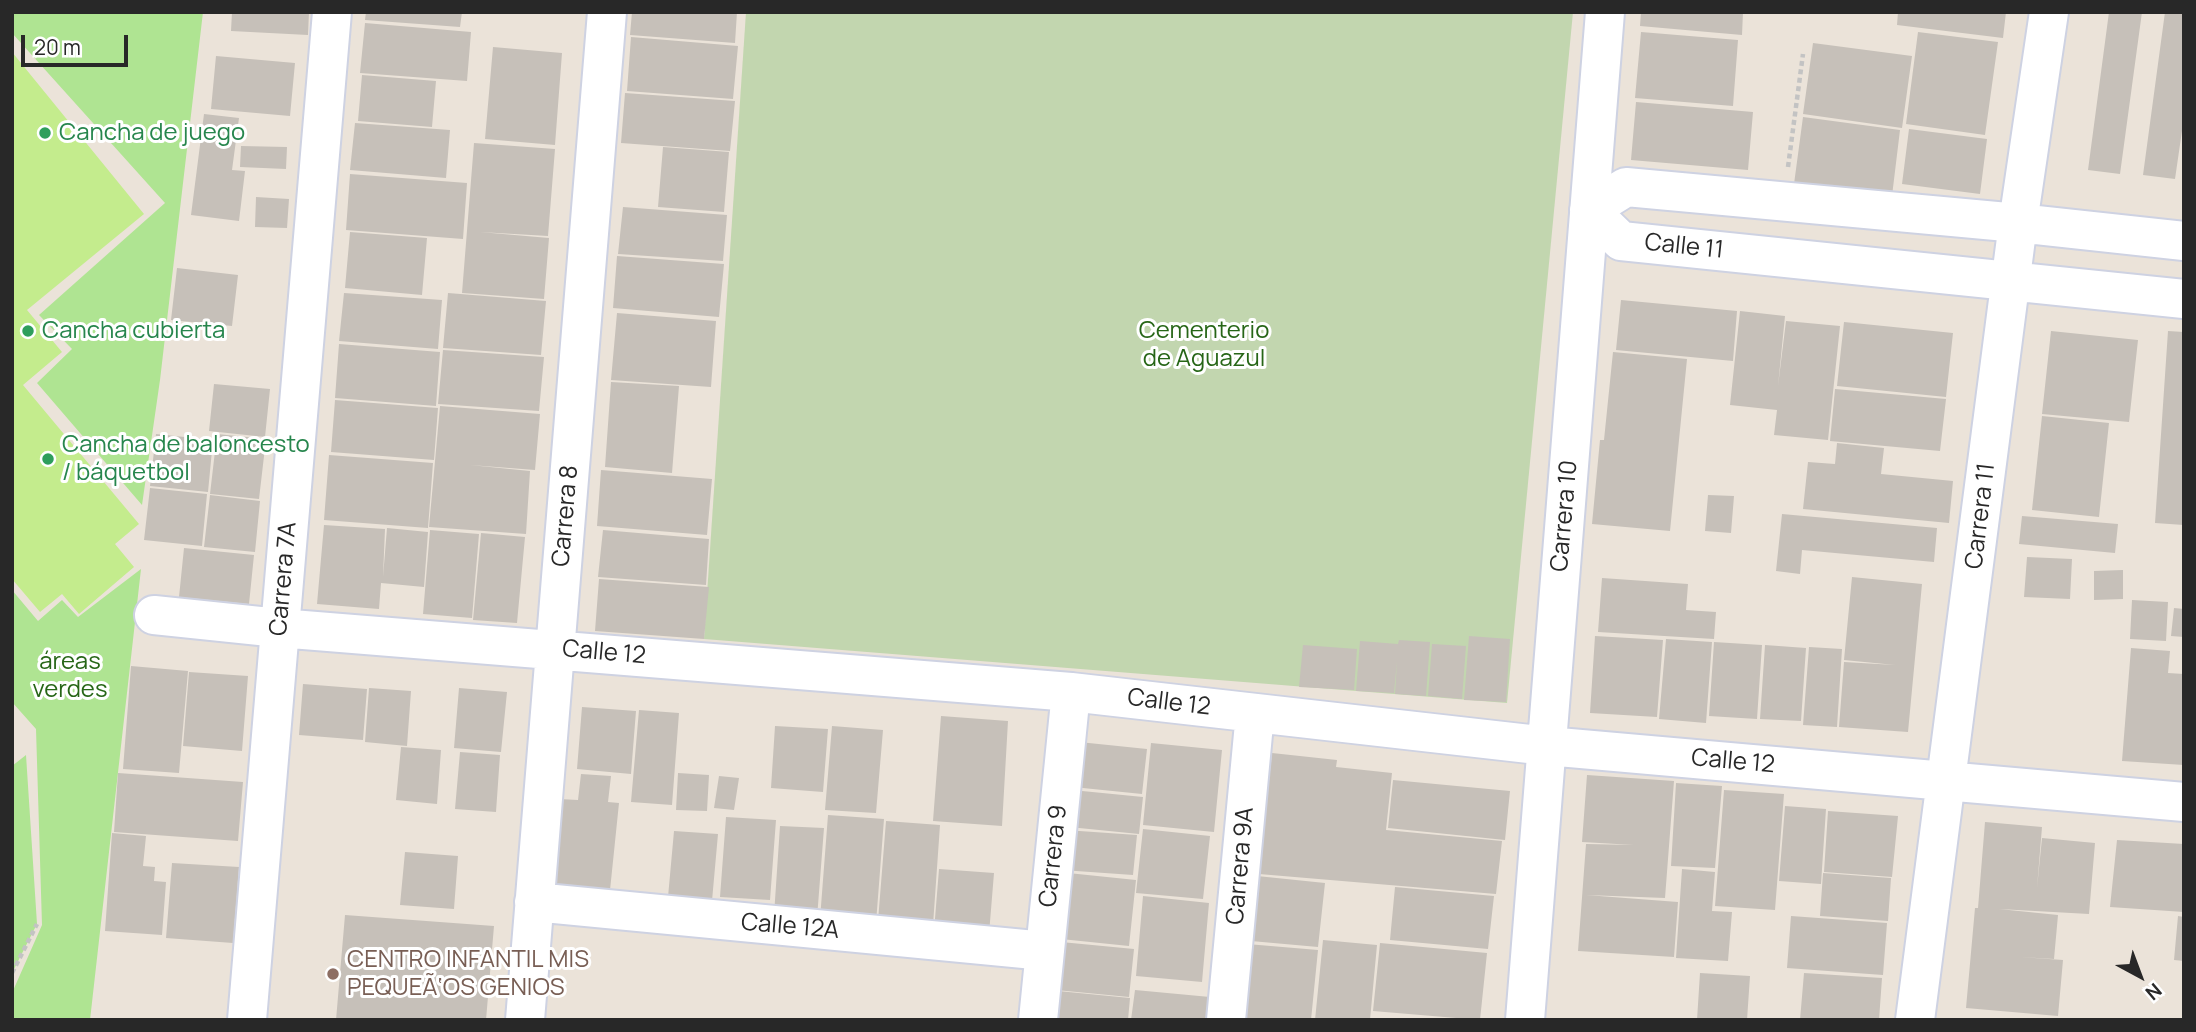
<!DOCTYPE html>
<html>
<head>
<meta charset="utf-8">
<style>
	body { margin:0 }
	#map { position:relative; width:2196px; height:1032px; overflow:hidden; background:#ebe3d9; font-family:Manrope,sans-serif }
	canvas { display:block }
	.frame { position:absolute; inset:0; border:14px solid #282828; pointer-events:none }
	.north { position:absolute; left:2105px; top:941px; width:70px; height:70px; -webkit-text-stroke:5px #fff; paint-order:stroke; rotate:139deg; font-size:19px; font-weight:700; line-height:28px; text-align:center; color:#282828 }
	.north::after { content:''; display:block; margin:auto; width:24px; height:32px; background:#282828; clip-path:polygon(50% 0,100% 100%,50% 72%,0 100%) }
	.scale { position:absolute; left:21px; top:35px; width:107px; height:32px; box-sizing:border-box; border:4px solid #282828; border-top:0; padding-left:9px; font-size:21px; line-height:24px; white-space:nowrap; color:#282828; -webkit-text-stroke:5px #fff; paint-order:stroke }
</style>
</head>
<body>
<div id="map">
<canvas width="2196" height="1032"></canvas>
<div class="frame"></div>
<div class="north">N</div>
<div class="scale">20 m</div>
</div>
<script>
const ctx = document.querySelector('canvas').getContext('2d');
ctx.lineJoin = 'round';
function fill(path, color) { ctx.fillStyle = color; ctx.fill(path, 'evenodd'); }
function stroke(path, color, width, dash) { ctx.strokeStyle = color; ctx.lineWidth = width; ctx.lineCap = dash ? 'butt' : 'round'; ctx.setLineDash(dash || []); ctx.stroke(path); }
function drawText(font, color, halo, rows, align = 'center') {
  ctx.font = font + ' Manrope,sans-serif'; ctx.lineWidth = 6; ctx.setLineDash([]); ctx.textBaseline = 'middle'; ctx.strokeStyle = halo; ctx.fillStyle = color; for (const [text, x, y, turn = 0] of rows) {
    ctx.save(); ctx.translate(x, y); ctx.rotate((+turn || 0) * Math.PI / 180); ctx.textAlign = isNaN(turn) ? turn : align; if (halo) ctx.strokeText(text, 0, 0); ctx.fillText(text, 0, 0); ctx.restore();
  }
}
fill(new Path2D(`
	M12 12H203L160 380 142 505 37 383 72 349 39 315 165 203 12 33Z
	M141 569 90 1020H12V993L42 925 36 729 12 702V590L38 621 62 600 78 617Z
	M26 755 37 924 12 973V766Z`), '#afe492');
fill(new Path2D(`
	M746 12H1573L1507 703 704 639Z`), '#c2d6af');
fill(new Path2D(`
	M12 52 144 214 27 310 62 352 23 385 139 524 115 544 134 567 79 614 62 594 40 612 12 579Z`), '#c4ec8d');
fill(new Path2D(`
	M232 12H309L308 35 231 31Z
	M366 12H462L460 27 365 20Z
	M632 12H737L735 43 630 35Z
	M1641 12H1743L1742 35 1640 26Z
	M1898 12H2006L2003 38 1897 25Z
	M2109 12H2142L2120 174 2088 170Z
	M2165 12H2184V117L2175 179 2143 175Z
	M365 23 471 32 467 81 360 73Z
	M1641 32 1738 40 1733 106 1635 98Z
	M1918 32 1998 42 1985 135 1906 124Z
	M631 37 738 46 733 99 627 91Z
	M1813 43 1912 56 1902 128 1803 114Z
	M493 47 562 53 555 145 485 139Z
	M216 56 295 63 290 116 211 109Z
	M362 75 436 81 432 127 358 121Z
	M625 93 735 101 730 151 621 143Z
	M1636 102 1753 112 1748 170 1631 160Z
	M204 114 239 118 232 170 245 171 239 221 191 215Z
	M1803 117 1900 130 1892 196 1794 184Z
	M355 123 450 130 446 178 350 170Z
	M1909 129 1987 139 1980 194 1902 184Z
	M474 143 555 149 548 236 480 232 549 238 544 299 462 293Z
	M241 146 287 147 286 169 240 167Z
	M663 147 729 152 724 212 658 207Z
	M350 174 467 183 463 239 346 230Z
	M256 197 289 199 287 228 255 227Z
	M623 207 727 215 723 261 618 254Z
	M350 232 427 238 422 295 345 288Z
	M617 256 724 264 719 317 613 308Z
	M177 268 238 275 232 326 171 320Z
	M344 293 442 300 438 349 339 341Z
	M448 293 546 301 541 355 443 348Z
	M1621 300 1737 311 1733 361 1616 350Z
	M1740 311 1785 316 1778 386 1786 321 1840 326 1828 440 1774 435 1777 410 1730 405Z
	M617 313 716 321 711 387 611 380Z
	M1844 322 1953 333 1946 397 1837 386Z
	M2051 331 2138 340 2129 422 2042 414Z
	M2168 331 2184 332V525L2155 523Z
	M339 344 440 352 436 406 335 398Z
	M443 350 544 357 539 411 438 404Z
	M1613 352 1687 359 1670 531 1592 524 1600 440H1604Z
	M611 382 679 386 672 473 605 467Z
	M214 384 270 389 265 437 209 431Z
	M1835 389 1946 399 1940 451 1830 441Z
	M335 400 438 408 434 460 331 452Z
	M440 406 540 414 535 470 470 465 530 471 526 534 429 527Z
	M2042 416 2109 423 2099 517 2032 510Z
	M156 434 213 440 208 492 150 486Z
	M217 434 266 439 259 499 210 494Z
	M1837 443 1884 448 1881 474 1953 481 1949 523 1803 509 1808 462 1835 464Z
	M329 455 433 463 428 528 324 520Z
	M601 470 712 479 707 535 597 526Z
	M150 488 207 494 202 546 144 540Z
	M210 495 260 501 255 552 204 547Z
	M1708 495 1734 496 1731 533 1705 531Z
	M1782 514 1937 528 1934 562 1802 550 1800 574 1776 571Z
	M2022 516 2118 524 2115 553 2019 544Z
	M324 525 385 529 383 577 387 528 428 532 424 587 381 583 379 609 317 604Z
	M430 530 479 534 472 618 423 614Z
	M603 530 709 539 706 585 598 577Z
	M481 533 525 537 517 623 473 620Z
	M184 548 254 555 249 604 179 597Z
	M2027 557 2072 559 2070 599 2024 597Z
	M2123 570V599L2094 600V571Z
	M1852 577 1922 584 1908 732 1839 727 1844 662 1895 665 1844 660Z
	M1602 578 1688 584 1686 610 1716 612 1714 639 1598 632Z
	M599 579 709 587 704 639 595 631Z
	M2132 600 2168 602 2166 641 2130 639Z
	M2174 608 2184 609V637L2171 636Z
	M1469 636 1510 639 1506 702 1464 700Z
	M1595 636 1663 640 1657 717 1590 713Z
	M1666 639 1712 642 1706 723 1659 719Z
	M1399 640 1430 642 1426 696 1395 694 1397 661 1394 693 1356 691 1360 641 1398 644Z
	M1714 642 1762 645 1757 719 1709 716Z
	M1432 644 1466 646 1462 699 1428 696Z
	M1303 645 1357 649 1354 690 1299 687Z
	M1765 645 1806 648 1801 721 1760 719Z
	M1809 647 1842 649 1837 727 1803 725Z
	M2131 648 2170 651 2168 673 2184 674V765L2122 761Z
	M131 666 188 671 179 773 123 769Z
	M189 672 248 676 242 751 183 746Z
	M303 684 367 689 363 740 299 735Z
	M369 688 411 691 407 746 365 742Z
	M459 688 507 692 501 752 454 748Z
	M582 707 636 711 631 774 577 769Z
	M639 710 679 713 672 805 631 802Z
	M941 716 1008 721 1002 826 933 821Z
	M775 726 828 729 823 792 771 788Z
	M832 726 883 730 876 813 825 810Z
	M1079 742 1147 749 1142 794 1073 787Z
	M1151 743 1222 750 1214 832 1143 825Z
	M401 747 441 750 437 804 396 800Z
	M460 752 500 755 496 812 455 809Z
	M1272 753 1337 760 1336 767 1392 773 1386 830 1502 841 1496 894 1259 874Z
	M118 773 243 782 238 841 114 832Z
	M678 773 709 775 707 811 676 810Z
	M581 774 611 776 608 802 619 803 609 900 549 894 559 799 578 800Z
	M1587 775 1674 781 1665 898 1586 895 1678 902 1674 957 1578 951 1586 844 1634 845 1582 842Z
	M719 776 739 778 734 810 714 808Z
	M1393 780 1510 791 1505 840 1388 828Z
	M1676 783 1722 786 1715 868 1671 866Z
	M1072 790 1143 797 1139 834 1069 827Z
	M1724 790 1784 794 1775 910 1715 906Z
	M1785 806 1826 809 1821 884 1779 881Z
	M1828 811 1898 816 1892 877 1824 872Z
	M828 815 884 819 876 923 820 919Z
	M726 817 776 820 770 900 720 897Z
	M886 821 940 825 933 925 878 921Z
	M1985 822 2042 827 2037 888 2042 838 2095 843 2089 914 1999 909 2058 915 2054 959 2020 957 2063 960 2058 1016 1966 1008 1975 908H1978Z
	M780 826 824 828 817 918 774 915Z
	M1143 829 1210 836 1203 899 1136 893Z
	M1065 830 1137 835 1133 875 1062 870Z
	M674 831 718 834 711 912 667 908Z
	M112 833 146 836 143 866 155 867 154 881 166 882 162 935 105 931Z
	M2117 840 2184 844V912L2110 907Z
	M405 852 458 856 454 909 400 905Z
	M172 863 239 867 233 943 166 938Z
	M939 869 994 873 989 934 934 931Z
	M1682 869 1715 872 1712 911 1732 912 1728 961 1676 958Z
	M1068 873 1136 880 1129 946 1061 939Z
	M1823 873 1891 878 1888 921 1820 916Z
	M1257 876 1325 883 1318 947 1251 941Z
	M1395 887 1494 896 1488 949 1390 940Z
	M1143 896 1209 903 1202 982 1136 976Z
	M345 915 494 926 486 1020H336Z
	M1791 916 1887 923 1883 975 1787 968Z
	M2178 916 2184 917V961L2174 960Z
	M1323 940 1377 945 1370 1020H1315Z
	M1061 942 1134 949 1129 997 1056 990Z
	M1380 943 1487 953 1480 1020 1373 1011Z
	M1247 944 1318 950 1311 1020H1240Z
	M1700 973 1750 976 1747 1020H1697Z
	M1804 973 1882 978 1879 1020H1800Z
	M1135 990 1210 997 1208 1020H1131Z
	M1058 991 1130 998 1128 1020H1055Z`), '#c6c0b9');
const minor = new Path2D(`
	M2184 241 2018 223 1626 187 1589 210 1621 241 2184 299
	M154 615 279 628 1071 692 1547 746 2184 802
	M534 902 1045 951
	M247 1020 332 12
	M525 1020 607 12
	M1038 1020 1071 692
	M1226 1020 1255 713
	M1525 1020 1605 12
	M1915 1020 2018 223 2049 12`);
stroke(minor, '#ced2e2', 42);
stroke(new Path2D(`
	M1788 167 1803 54
	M12 973 37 924`), '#c3c3c3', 4.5, [5, 3.5]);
stroke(minor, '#fff', 38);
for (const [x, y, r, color] of [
	[45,133,7,"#2e9e5b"],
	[28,331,7,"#2e9e5b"],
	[48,459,7,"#2e9e5b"],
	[333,974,7,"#8d6e63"]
]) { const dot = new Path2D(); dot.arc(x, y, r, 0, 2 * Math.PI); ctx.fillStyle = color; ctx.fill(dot); stroke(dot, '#fff', 2.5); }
drawText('24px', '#27864d', '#fff', [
	["Cancha de juego",59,133],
	["Cancha cubierta",42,331],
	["Cancha de baloncesto",62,445],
	["/ báquetbol",62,473]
], 'left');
drawText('24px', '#282828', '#fff', [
	["Calle 11",1684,247,6],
	["Carrera 8",566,516,-85],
	["Carrera 10",1565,516,-85],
	["Carrera 11",1981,516,-83],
	["Carrera 7A",284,579,-85],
	["Calle 12",604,653,5],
	["Calle 12",1169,703,7],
	["Calle 12",1733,762,5],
	["Carrera 9",1054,856,-84],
	["Carrera 9A",1241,866,-85],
	["Calle 12A",790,927,5]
]);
drawText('24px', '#276617', '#fff', [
	["Cementerio",1204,331],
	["de Aguazul",1204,359],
	["áreas",70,662],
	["verdes",70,690]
]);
drawText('24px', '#785e54', '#fff', [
	["CENTRO INFANTIL MIS",347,960],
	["PEQUEÃ‘OS GENIOS",347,988]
], 'left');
</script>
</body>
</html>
